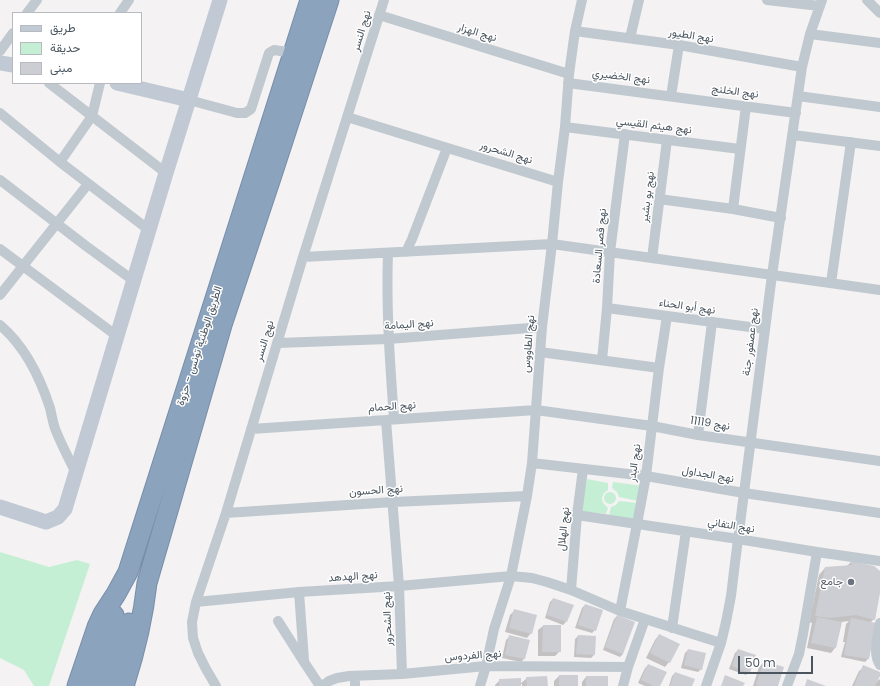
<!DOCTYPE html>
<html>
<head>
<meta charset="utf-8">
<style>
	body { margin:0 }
	#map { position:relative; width:880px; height:686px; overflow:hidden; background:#f4f2f2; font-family:Poppins,Vazirmatn,sans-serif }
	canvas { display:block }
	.legend { position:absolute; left:12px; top:12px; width:130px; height:72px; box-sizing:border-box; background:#fff; border:1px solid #b7bbbf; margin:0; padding:5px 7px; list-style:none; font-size:12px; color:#4a555f }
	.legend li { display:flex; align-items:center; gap:8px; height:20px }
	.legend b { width:20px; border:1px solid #b7bbbf }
	.scale { position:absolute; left:738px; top:656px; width:75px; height:18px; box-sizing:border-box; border:2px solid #4a555f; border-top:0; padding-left:5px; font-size:12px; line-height:14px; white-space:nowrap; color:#4a555f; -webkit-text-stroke:3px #fff; paint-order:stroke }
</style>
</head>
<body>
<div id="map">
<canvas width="880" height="686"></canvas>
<ul class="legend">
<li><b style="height:5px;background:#c1cad4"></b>طريق</li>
<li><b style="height:11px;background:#c4efd5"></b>حديقة</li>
<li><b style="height:11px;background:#ccced4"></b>مبنى</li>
</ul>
<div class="scale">50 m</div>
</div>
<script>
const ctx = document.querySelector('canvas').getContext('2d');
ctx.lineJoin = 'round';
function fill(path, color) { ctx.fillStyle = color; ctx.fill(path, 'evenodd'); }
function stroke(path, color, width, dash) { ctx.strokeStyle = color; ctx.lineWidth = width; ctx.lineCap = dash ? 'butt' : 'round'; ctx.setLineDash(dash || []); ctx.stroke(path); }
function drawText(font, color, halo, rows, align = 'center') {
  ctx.font = font + ' Poppins,Vazirmatn,sans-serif'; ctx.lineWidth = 3; ctx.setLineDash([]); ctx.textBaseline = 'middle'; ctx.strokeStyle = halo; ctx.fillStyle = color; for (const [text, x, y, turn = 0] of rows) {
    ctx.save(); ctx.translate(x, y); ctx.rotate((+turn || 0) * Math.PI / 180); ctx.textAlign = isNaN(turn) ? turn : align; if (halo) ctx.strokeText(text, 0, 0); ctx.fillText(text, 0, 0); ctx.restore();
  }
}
fill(new Path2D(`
	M587 479 608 483V490C599 496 601 502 608 508L606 514 581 511Z
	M613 482 642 486 638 501 619 497 617 492 612 488Z
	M604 498a6 6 0 1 1 12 0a6 6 0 1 1-12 0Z
	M619 501 637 503 633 520 609 515 611 507 616 505Z
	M0 552 49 567 77 560 90 564 49 686H34L24 670 0 658Z`), '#c4efd5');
fill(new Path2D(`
	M851 562 873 567 880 573V588L874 619 870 623 871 643 868 659 865 662 841 657 845 642H843L846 624 849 621 841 622 835 648 831 653 807 648 812 623 809 622 819 575 825 568 847 566Z
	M553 599 566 622 563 625 545 618 550 602Z
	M585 605 595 630 592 633 575 628 582 608Z
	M515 610 531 633 527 638 505 632 510 615Z
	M617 616 623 654 620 657 603 650 614 619Z
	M543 626 560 651 555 656H538V630Z
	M659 635 669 662 665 667 646 658 655 640Z
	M578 636 594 655 591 658 574 657 575 639Z
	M509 637 524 659 521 662 502 658 506 640Z
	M688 650 701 669 698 672 681 668 685 653Z
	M738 650 749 672 746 675 729 669 735 653Z
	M764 662 777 686H753L759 667Z
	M648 665 659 686H645L638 683 645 668Z
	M864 667 876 682 880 679V686H852L859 671Z
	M675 673 691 686H669L672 676Z
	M559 676 577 686H554V681Z
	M586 677 607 686H582V682Z
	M527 678 547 686H522V684H520Z
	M500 680 520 686H495V685Z`), '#0003');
fill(new Path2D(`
	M851 561 874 566 880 571V593L875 620 856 615 829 618 815 616 825 567 852 565Z
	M553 598 574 605 567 622 547 615Z
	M585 604 603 610 596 631 578 625Z
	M514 609 537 615 532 634 509 628Z
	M617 615 635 622 623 654 605 647Z
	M817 617 842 622 836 648 811 643Z
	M851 618 876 623 869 659 844 655Z
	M543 625H561V652H542Z
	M659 634 680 644 670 663 650 653Z
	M509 635 530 640 525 659 505 655Z
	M578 635 596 636 595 655 576 654Z
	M688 649 706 653 702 670 684 665Z
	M738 649 756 655 750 673 732 666Z
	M764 661 784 667 778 686H761L756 685Z
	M648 664 667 672 660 686H654L641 680Z
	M863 665 880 672V676L875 686H854Z
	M675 672 695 679 692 686H670Z
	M559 675H578V686H559Z
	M725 675 745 683 743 686H721Z
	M547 676 548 686H527L526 677Z
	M586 676H608V686H586Z
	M521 678V686H499V679Z
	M807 679 826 686H805Z`), '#ccced4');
const highway = new Path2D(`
	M77 686 97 627 103 614 116 594 128 572 310 0
	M92 686 114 615
	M109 686 129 623
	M124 686C135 652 143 619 147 583L222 325 272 175 329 0`);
stroke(highway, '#778eaa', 21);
stroke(new Path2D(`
	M767 0 820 6
	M867 0 880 13
	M27 13 37 0
	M120 13 129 0
	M379 15 569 74
	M575 31 679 45 802 67
	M810 34 880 43
	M630 38 639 0
	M0 51 13 33
	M49 83 166 173
	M568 83 796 113
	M671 96 679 45
	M798 96 880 107
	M189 100 237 113H245L251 109 269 53 274 50 294 53
	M0 113 60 162 149 230
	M347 117 558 182
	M565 127 740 149
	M793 135 880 146
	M60 162 92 116 100 83
	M0 180 86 246 134 281
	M659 199 733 209 781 218
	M733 209 746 106
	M0 249 117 336
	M406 252 412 239 447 148
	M388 253C386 309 390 364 394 419
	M303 257 552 244 880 290
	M652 258 667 140
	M831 283 851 142
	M0 295 88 184
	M607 308 765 329
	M0 325C25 346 40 377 50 408 52 416 53 424 56 431 62 446 69 459 76 473
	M278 343 388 339 542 327
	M540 352 659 368
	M602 360 607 308 610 252 625 134
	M386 420 399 586 402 674
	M251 429 536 410 652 426 698 435 880 461
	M698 435 712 322
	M532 463 646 476 744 493 880 513
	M226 513 393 502 527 496
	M577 515 738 539 817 552 880 561
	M571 590 577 515 583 469
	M299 592 304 660
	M196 602 299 592 399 586 511 576 532 578 547 582 571 590 620 611 721 643
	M620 611 637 524 646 476 659 368 667 316
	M278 621 304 662 320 686
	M880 623C878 636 872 653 880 665
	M672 628 686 531
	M216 686 206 669 198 653 193 638 192 622 196 602 226 513 303 257 384 0
	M322 686 329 681 337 678 349 676 402 674 486 666 628 667
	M355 686V676
	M480 686 486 666 494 629 511 576 527 496 532 463 542 327 552 244 558 182 565 127 569 74 575 31 582 0
	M623 686 628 667 645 619
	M706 686 721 643 726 622 731 596 735 563 772 275 802 67 810 34 822 0
	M787 686 799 654 803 634 817 552`), '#c1c9d0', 10);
stroke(new Path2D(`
	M0 63 13 65
	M117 83 189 100
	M0 507 46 522 58 517 65 509 166 173 220 0`), '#c1cad4', 15);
stroke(highway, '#8ca3be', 19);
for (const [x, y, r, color] of [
	[851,582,4,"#6b7280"]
]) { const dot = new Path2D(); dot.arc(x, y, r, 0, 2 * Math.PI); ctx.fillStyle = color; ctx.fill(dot); stroke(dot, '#fff', 1.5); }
drawText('11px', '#4a555f', '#fff', [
	["نهج النسر",362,31,-73],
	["نهج الهزار",477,33,17],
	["نهج الطيور",691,36,9],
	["نهج الخضيري",621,77,7],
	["نهج الخلنج",735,92,7],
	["نهج هيثم القيسي",654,126,7],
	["نهج الشحرور",506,153,17],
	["نهج بو بشير",648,197,-83],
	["نهج قصر السعادة",600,246,-85],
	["نهج أبو الحناء",687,307,8],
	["نهج اليمامة",409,325,-4],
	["نهج النسر",265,341,-73],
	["نهج عصفور جنة",751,342,-83],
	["نهج الطاووس",529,344,-85],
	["الطريق الوطنية تونس - حزوة",200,346,-72],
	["نهج الحمام",392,407,-4],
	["نهج 11119",710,424,9],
	["نهج البدر",635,463,-82],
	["نهج الجداول",708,475,10],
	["نهج الحسون",376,491,-4],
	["نهج التفاني",731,526,9],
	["نهج الهلال",564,529,-84],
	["نهج الهدهد",353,577,-4],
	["نهج الشحرور",388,619,-92],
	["نهج الفردوس",473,656,-4]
]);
drawText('11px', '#5b616d', '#fff', [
	["جامع",843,582]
], 'right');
</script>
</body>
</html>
